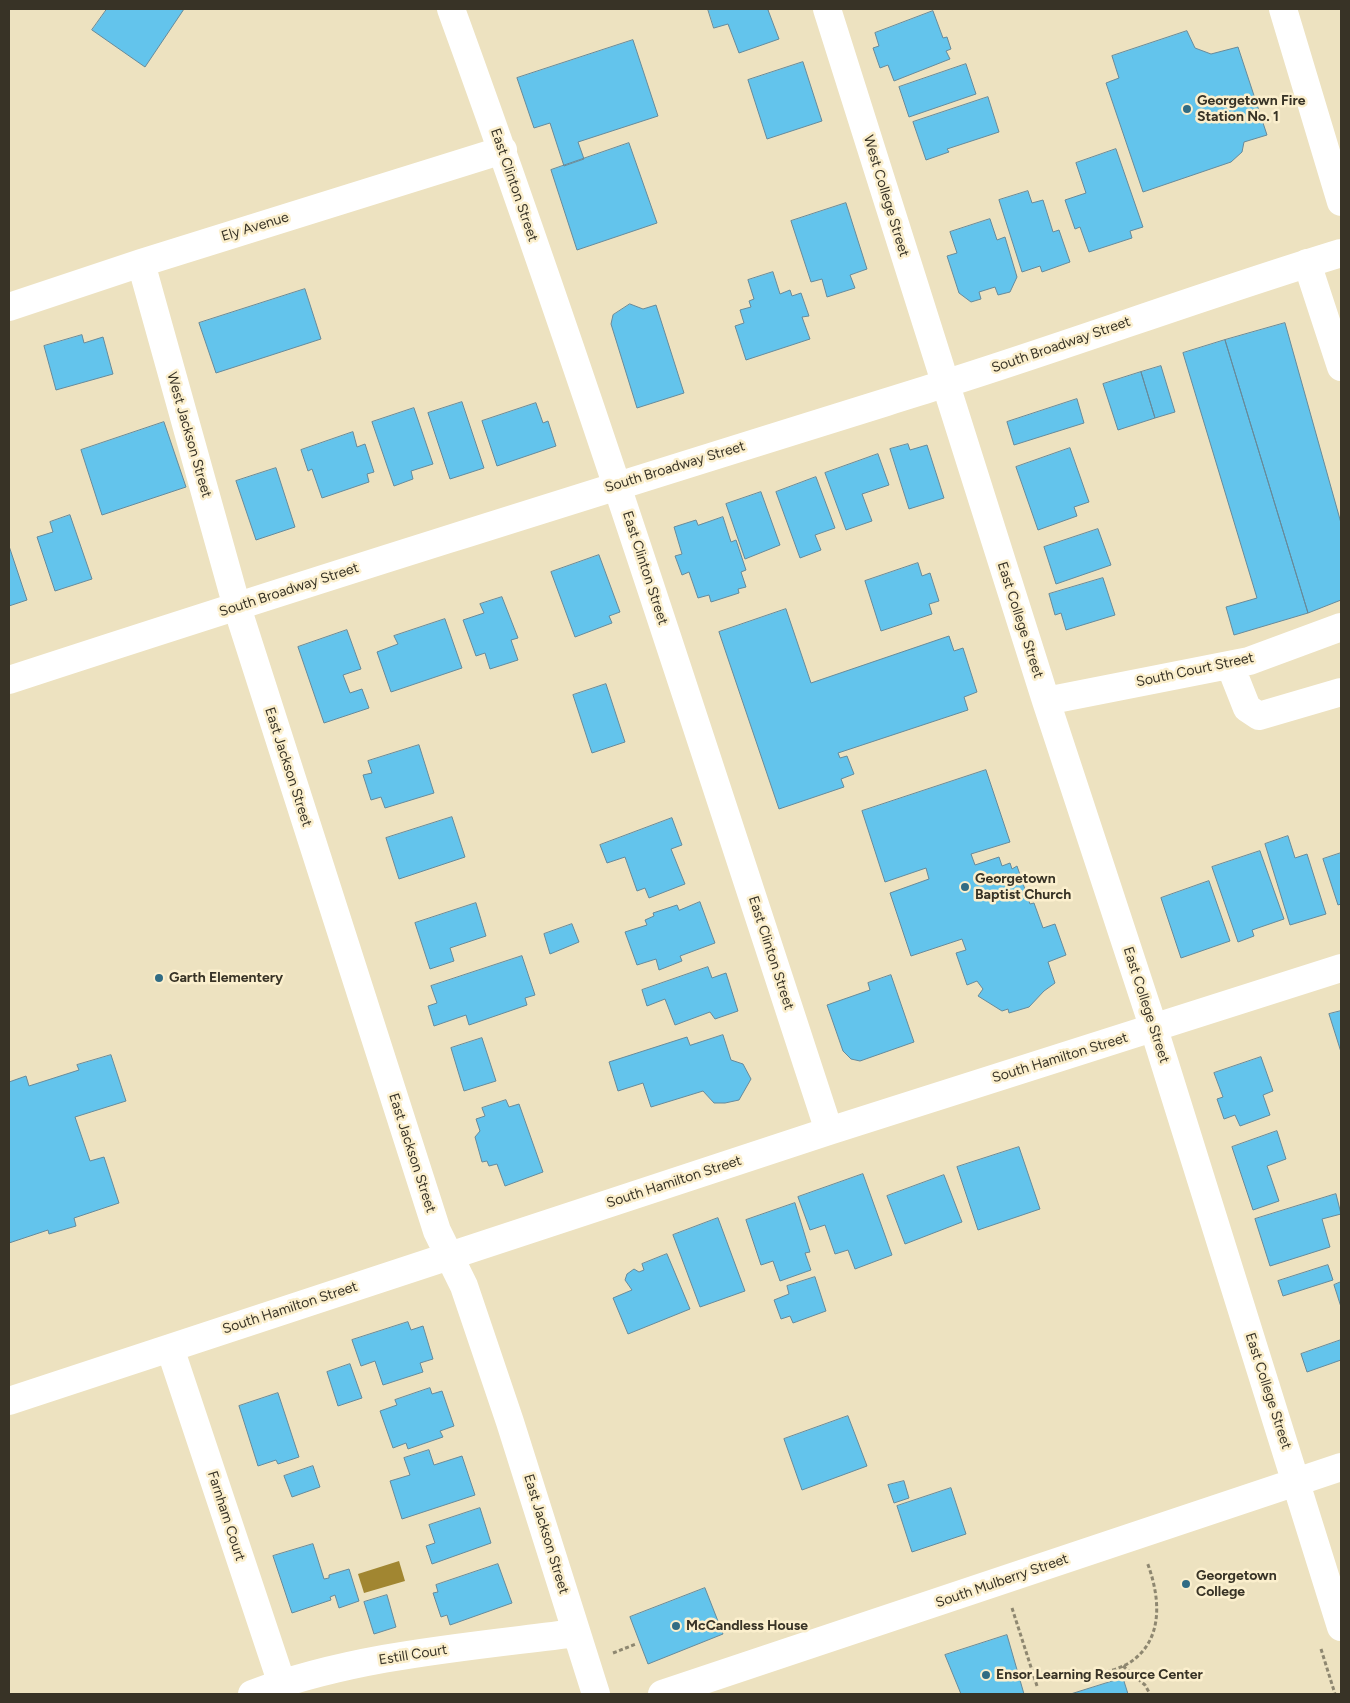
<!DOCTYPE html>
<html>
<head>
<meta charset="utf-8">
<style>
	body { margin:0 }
	#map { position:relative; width:1350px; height:1703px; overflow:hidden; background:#ede2c0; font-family:Figtree,sans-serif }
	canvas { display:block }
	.frame { position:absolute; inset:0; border:10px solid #383326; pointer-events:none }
</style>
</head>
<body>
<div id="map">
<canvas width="1350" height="1703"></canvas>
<div class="frame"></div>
</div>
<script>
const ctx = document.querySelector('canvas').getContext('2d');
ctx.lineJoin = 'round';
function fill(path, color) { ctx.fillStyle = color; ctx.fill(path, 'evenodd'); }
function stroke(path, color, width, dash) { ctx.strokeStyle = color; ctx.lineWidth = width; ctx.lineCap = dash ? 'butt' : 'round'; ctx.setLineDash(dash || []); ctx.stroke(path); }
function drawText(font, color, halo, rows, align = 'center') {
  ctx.font = font + ' Figtree,sans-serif'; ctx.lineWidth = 5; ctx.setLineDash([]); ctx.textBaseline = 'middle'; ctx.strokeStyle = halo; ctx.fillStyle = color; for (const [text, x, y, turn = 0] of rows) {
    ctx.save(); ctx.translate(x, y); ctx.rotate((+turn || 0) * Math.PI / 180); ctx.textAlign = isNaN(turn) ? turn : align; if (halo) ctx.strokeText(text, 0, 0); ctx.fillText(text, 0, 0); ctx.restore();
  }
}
fill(new Path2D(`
	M399 1561 405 1581 364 1593 358 1574Z`), '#a18631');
const building = new Path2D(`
	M107 9H184L145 67 92 30Z
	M708 9H771L768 10 779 39 739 53 728 24 714 28Z
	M933 11 943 38 947 37 951 49 946 51 950 59 894 81 888 65 880 68 873 48 879 46 875 33Z
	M1187 31 1195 48 1211 54 1238 47 1267 135 1244 142 1242 152 1231 162 1143 192 1106 83 1119 78 1112 56Z
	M633 40 658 116 578 142 584 159 564 166 550 123 534 128 517 78Z
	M803 62 822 121 767 139 748 80Z
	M966 64 976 94 909 117 899 87Z
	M988 97 999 132 947 149 949 152 926 160 913 122Z
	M629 143 657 223 577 250 551 170Z
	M1116 149 1143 227 1130 231 1132 238 1089 252 1080 227 1075 229 1065 200 1086 193 1076 163Z
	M1028 191 1032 203 1043 200 1053 232 1059 230 1070 262 1042 272 1040 266 1022 272 999 200Z
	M846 203 867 269 850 275 855 288 827 297 822 279 811 282 791 221Z
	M990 219 997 240 1005 237 1017 277 1010 292 998 295 995 287 979 292 981 299 971 302 959 293 947 256 957 253 950 232Z
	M773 272 780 294 790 290 792 296 801 293 809 316 802 317 810 339 746 360 735 326 744 323 740 310 751 307 749 301 754 299 748 280Z
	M305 289 321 339 216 373 199 323Z
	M630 304 643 309 656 305 684 393 637 408 611 324 613 315Z
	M1285 323 1341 523V600L1308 613 1225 340Z
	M82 335 84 343 103 337 113 374 56 390 44 346Z
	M1225 340 1308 613 1234 635 1226 607 1257 598 1183 353Z
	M1161 366 1175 412 1155 418 1141 372Z
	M1141 372 1155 418 1118 430 1103 384Z
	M1077 399 1084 423 1014 445 1007 422Z
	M462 402 484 468 450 479 428 413Z
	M536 403 543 423 548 421 556 446 497 466 482 421Z
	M414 408 433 464 411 471 413 479 394 486 372 422Z
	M164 422 186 487 102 515 81 450Z
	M353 432 357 447 365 444 374 472 367 474 369 482 322 498 312 469 308 471 301 450Z
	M908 444 910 450 927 445 944 498 909 509 890 449Z
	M1070 448 1089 502 1074 507 1077 516 1038 530 1016 467Z
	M878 454 889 485 862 494 872 521 846 530 825 473Z
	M276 468 295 527 256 540 236 481Z
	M816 477 835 528 815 535 821 550 800 558 776 492Z
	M761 492 780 545 745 559 726 504Z
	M70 515 92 579 55 591 37 537 53 532 50 522Z
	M723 517 731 542 736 540 746 570 741 572 746 587 738 589 739 593 711 602 709 595 698 598 689 572 682 575 675 556 682 554 674 527 696 520 698 525Z
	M1098 529 1111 565 1056 584 1044 547Z
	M9 546 27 600 9 606Z
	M599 555 620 612 609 616 612 623 575 637 551 572Z
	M918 563 922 576 930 573 939 601 929 604 932 614 881 631 865 581Z
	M1103 578 1115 615 1066 630 1061 613 1055 615 1049 594Z
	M502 597 518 638 511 640 518 660 490 669 485 653 476 656 463 620 484 613 480 604Z
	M786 609 811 683 949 636 954 651 963 648 977 692 964 697 968 710 838 753 840 758 847 756 854 774 841 779 844 787 779 809 719 632Z
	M445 619 462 668 391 692 377 652 398 644 394 636Z
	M347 630 361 669 343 675 350 693 362 689 369 708 324 723 298 647Z
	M606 684 625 742 592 753 573 695Z
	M419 745 434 793 385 808 381 797 371 800 363 775 372 773 368 761Z
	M986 770 1010 842 971 854 975 865 999 857 1002 866 1010 863 1012 869 1017 866 1030 904 1034 903 1043 928 1055 924 1066 955 1048 962 1055 983 1044 991 1029 1007 1009 1013 1008 1009 1002 1011 978 996 983 989 977 981 967 985 956 953 966 950 962 939 911 956 890 893 929 879 926 868 885 882 862 811Z
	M452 817 465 857 399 879 386 838Z
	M672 818 682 845 671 849 685 884 649 898 645 888 637 891 625 857 607 863 600 845Z
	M1288 836 1295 858 1307 854 1326 914 1290 925 1265 844Z
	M1260 851 1284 919 1252 930 1254 936 1238 942 1212 867Z
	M1341 853V904L1338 905 1323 859Z
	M1209 881 1230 941 1181 958 1161 898Z
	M700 902 715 943 680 956 682 961 659 970 656 959 637 965 625 932 647 925 645 920 654 916 653 913 677 905 679 910Z
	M476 903 486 936 450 948 454 961 430 969 415 923Z
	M572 924 579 942 550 954 544 934Z
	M522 956 535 995 525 998 527 1005 469 1025 466 1015 434 1026 428 1006 437 1003 431 986Z
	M708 967 712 978 726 973 738 1011 715 1019 710 1012 675 1025 665 999 647 1006 642 990Z
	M891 975 914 1042 860 1061 851 1059 843 1051 827 1005 870 990 868 983Z
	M1341 1011V1052L1329 1014Z
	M723 1035 731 1060 743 1064 751 1079 739 1100 725 1103H714L703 1091 651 1107 643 1083 618 1091 609 1062 687 1037 690 1045Z
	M482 1038 496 1081 464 1091 451 1048Z
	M111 1055 126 1101 75 1117 90 1161 104 1157 119 1203 74 1218 76 1226 49 1234 48 1230 9 1243V1082L26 1076 29 1086 79 1070 77 1065Z
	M1261 1057 1273 1091 1263 1095 1270 1115 1240 1126 1235 1115 1224 1119 1217 1099 1223 1097 1214 1073Z
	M506 1100 509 1107 519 1104 543 1172 505 1186 497 1164 489 1166 487 1161 482 1162 475 1137 480 1131 476 1119 485 1116 482 1108Z
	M1277 1131 1286 1159 1267 1166 1279 1201 1253 1210 1232 1147Z
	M1019 1147 1040 1209 978 1230 957 1167Z
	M863 1174 892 1255 855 1269 848 1250 835 1254 825 1225 810 1230 798 1197Z
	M944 1175 962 1222 905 1244 887 1196Z
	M1336 1194 1341 1214 1322 1219 1330 1247 1270 1266 1255 1219Z
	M795 1203 810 1252 805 1253 811 1270 780 1281 773 1261 761 1265 746 1220Z
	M718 1218 745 1291 700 1307 673 1235Z
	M667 1254 690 1309 628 1334 613 1298 632 1290 625 1280 627 1274 634 1269 639 1272 644 1270 642 1264Z
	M1328 1265 1333 1280 1283 1296 1278 1281Z
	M815 1277 826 1311 793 1323 790 1316 781 1319 774 1300 789 1294 787 1286Z
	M1341 1282V1307L1334 1285Z
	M408 1322 411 1330 423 1326 433 1359 420 1363 423 1372 383 1385 375 1361 361 1366 352 1340Z
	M1341 1340V1360L1307 1372 1301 1354Z
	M350 1364 362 1398 338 1406 327 1372Z
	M430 1388 432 1394 442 1391 454 1426 440 1431 443 1437 408 1449 406 1443 393 1448 380 1411 397 1405 395 1400Z
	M278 1393 299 1457 278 1464 276 1460 258 1466 239 1406Z
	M848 1416 867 1466 802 1490 784 1439Z
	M429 1450 434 1465 462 1456 475 1495 402 1519 390 1481 410 1475 404 1458Z
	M313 1466 320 1487 292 1497 284 1476Z
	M904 1481 909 1498 894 1503 888 1485Z
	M951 1488 966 1534 912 1552 897 1506Z
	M480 1508 491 1543 432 1564 426 1546 435 1543 429 1525Z
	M313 1544 324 1579 329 1578V1575L349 1569 359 1601 339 1608 335 1595 330 1597 331 1600 292 1613 273 1556Z
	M498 1564 512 1603 450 1625 447 1615 441 1617 433 1593 438 1592 436 1585Z
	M705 1588 723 1634 648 1664 630 1617Z
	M387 1595 396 1627 374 1634 364 1602Z
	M1007 1635 1024 1694H961L945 1655Z
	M1123 1678 1128 1694H1071Z`);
fill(building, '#63c4ec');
stroke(building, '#678a9a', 1);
stroke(new Path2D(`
	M1012 1608 1037 1686
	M1321 1649 1335 1694
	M613 1653 636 1644
	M1123 1666 1145 1685 1150 1694
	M1100 1674C1109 1671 1121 1668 1129 1663 1165 1640 1160 1596 1147 1562`), '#8e8770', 3, [4, 2.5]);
stroke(new Path2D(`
	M451 9C586 380 706 756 829 1131
	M827 9 1046 701 1154 1029 1341 1627
	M1283 9 1341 202
	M141 263 237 607 437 1231 464 1286 510 1422 596 1694
	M1307 263 1341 367
	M9 307 141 263 503 150
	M1230 665 1247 708 1259 716 1341 692
	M1046 701 1249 661 1341 627
	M170 1348 282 1684
	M9 1401 829 1131 1341 968
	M252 1694C355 1655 468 1647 576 1633
	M662 1694 1341 1467`), '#fff', 28);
stroke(new Path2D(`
	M9 680C318 579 630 482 941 385 1075 343 1207 294 1341 253`), '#fff', 28);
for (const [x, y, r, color] of [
	[1187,109,5,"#316c84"],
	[965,887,5,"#316c84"],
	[159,978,5,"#316c84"],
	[1186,1584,5,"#316c84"],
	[676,1626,5,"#316c84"],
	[986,1675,5,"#316c84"]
]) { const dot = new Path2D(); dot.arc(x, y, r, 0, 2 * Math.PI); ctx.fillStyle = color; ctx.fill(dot); stroke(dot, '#fbefcd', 2); }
drawText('bold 14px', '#383326', '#fbefcd', [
	["Georgetown Fire",1197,101],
	["Station No. 1",1197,117],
	["Georgetown",975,879],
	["Baptist Church",975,895],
	["Garth Elementery",169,978],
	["Georgetown",1196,1576],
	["College",1196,1592],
	["McCandless House",686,1626],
	["Ensor Learning Resource Center",996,1675]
], 'left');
drawText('14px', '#383326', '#fbefcd', [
	["East Clinton Street",514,185,71],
	["West College Street",886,196,73],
	["Ely Avenue",255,227,-17],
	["South Broadway Street",1061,345,-19],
	["West Jackson Street",189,435,74],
	["South Broadway Street",675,467,-17],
	["East Clinton Street",645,568,72],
	["South Broadway Street",289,590,-18],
	["East College Street",1020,620,72],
	["South Court Street",1195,670,-12],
	["East Jackson Street",288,767,72],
	["East Clinton Street",771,953,72],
	["East College Street",1146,1005,72],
	["South Hamilton Street",1060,1058,-17],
	["East Jackson Street",412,1153,72],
	["South Hamilton Street",674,1182,-18],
	["South Hamilton Street",290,1308,-18],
	["East College Street",1268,1391,72],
	["Farnham Court",226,1516,72],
	["East Jackson Street",546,1534,73],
	["South Mulberry Street",1002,1581,-19],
	["Estill Court",413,1655,-9]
]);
</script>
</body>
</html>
